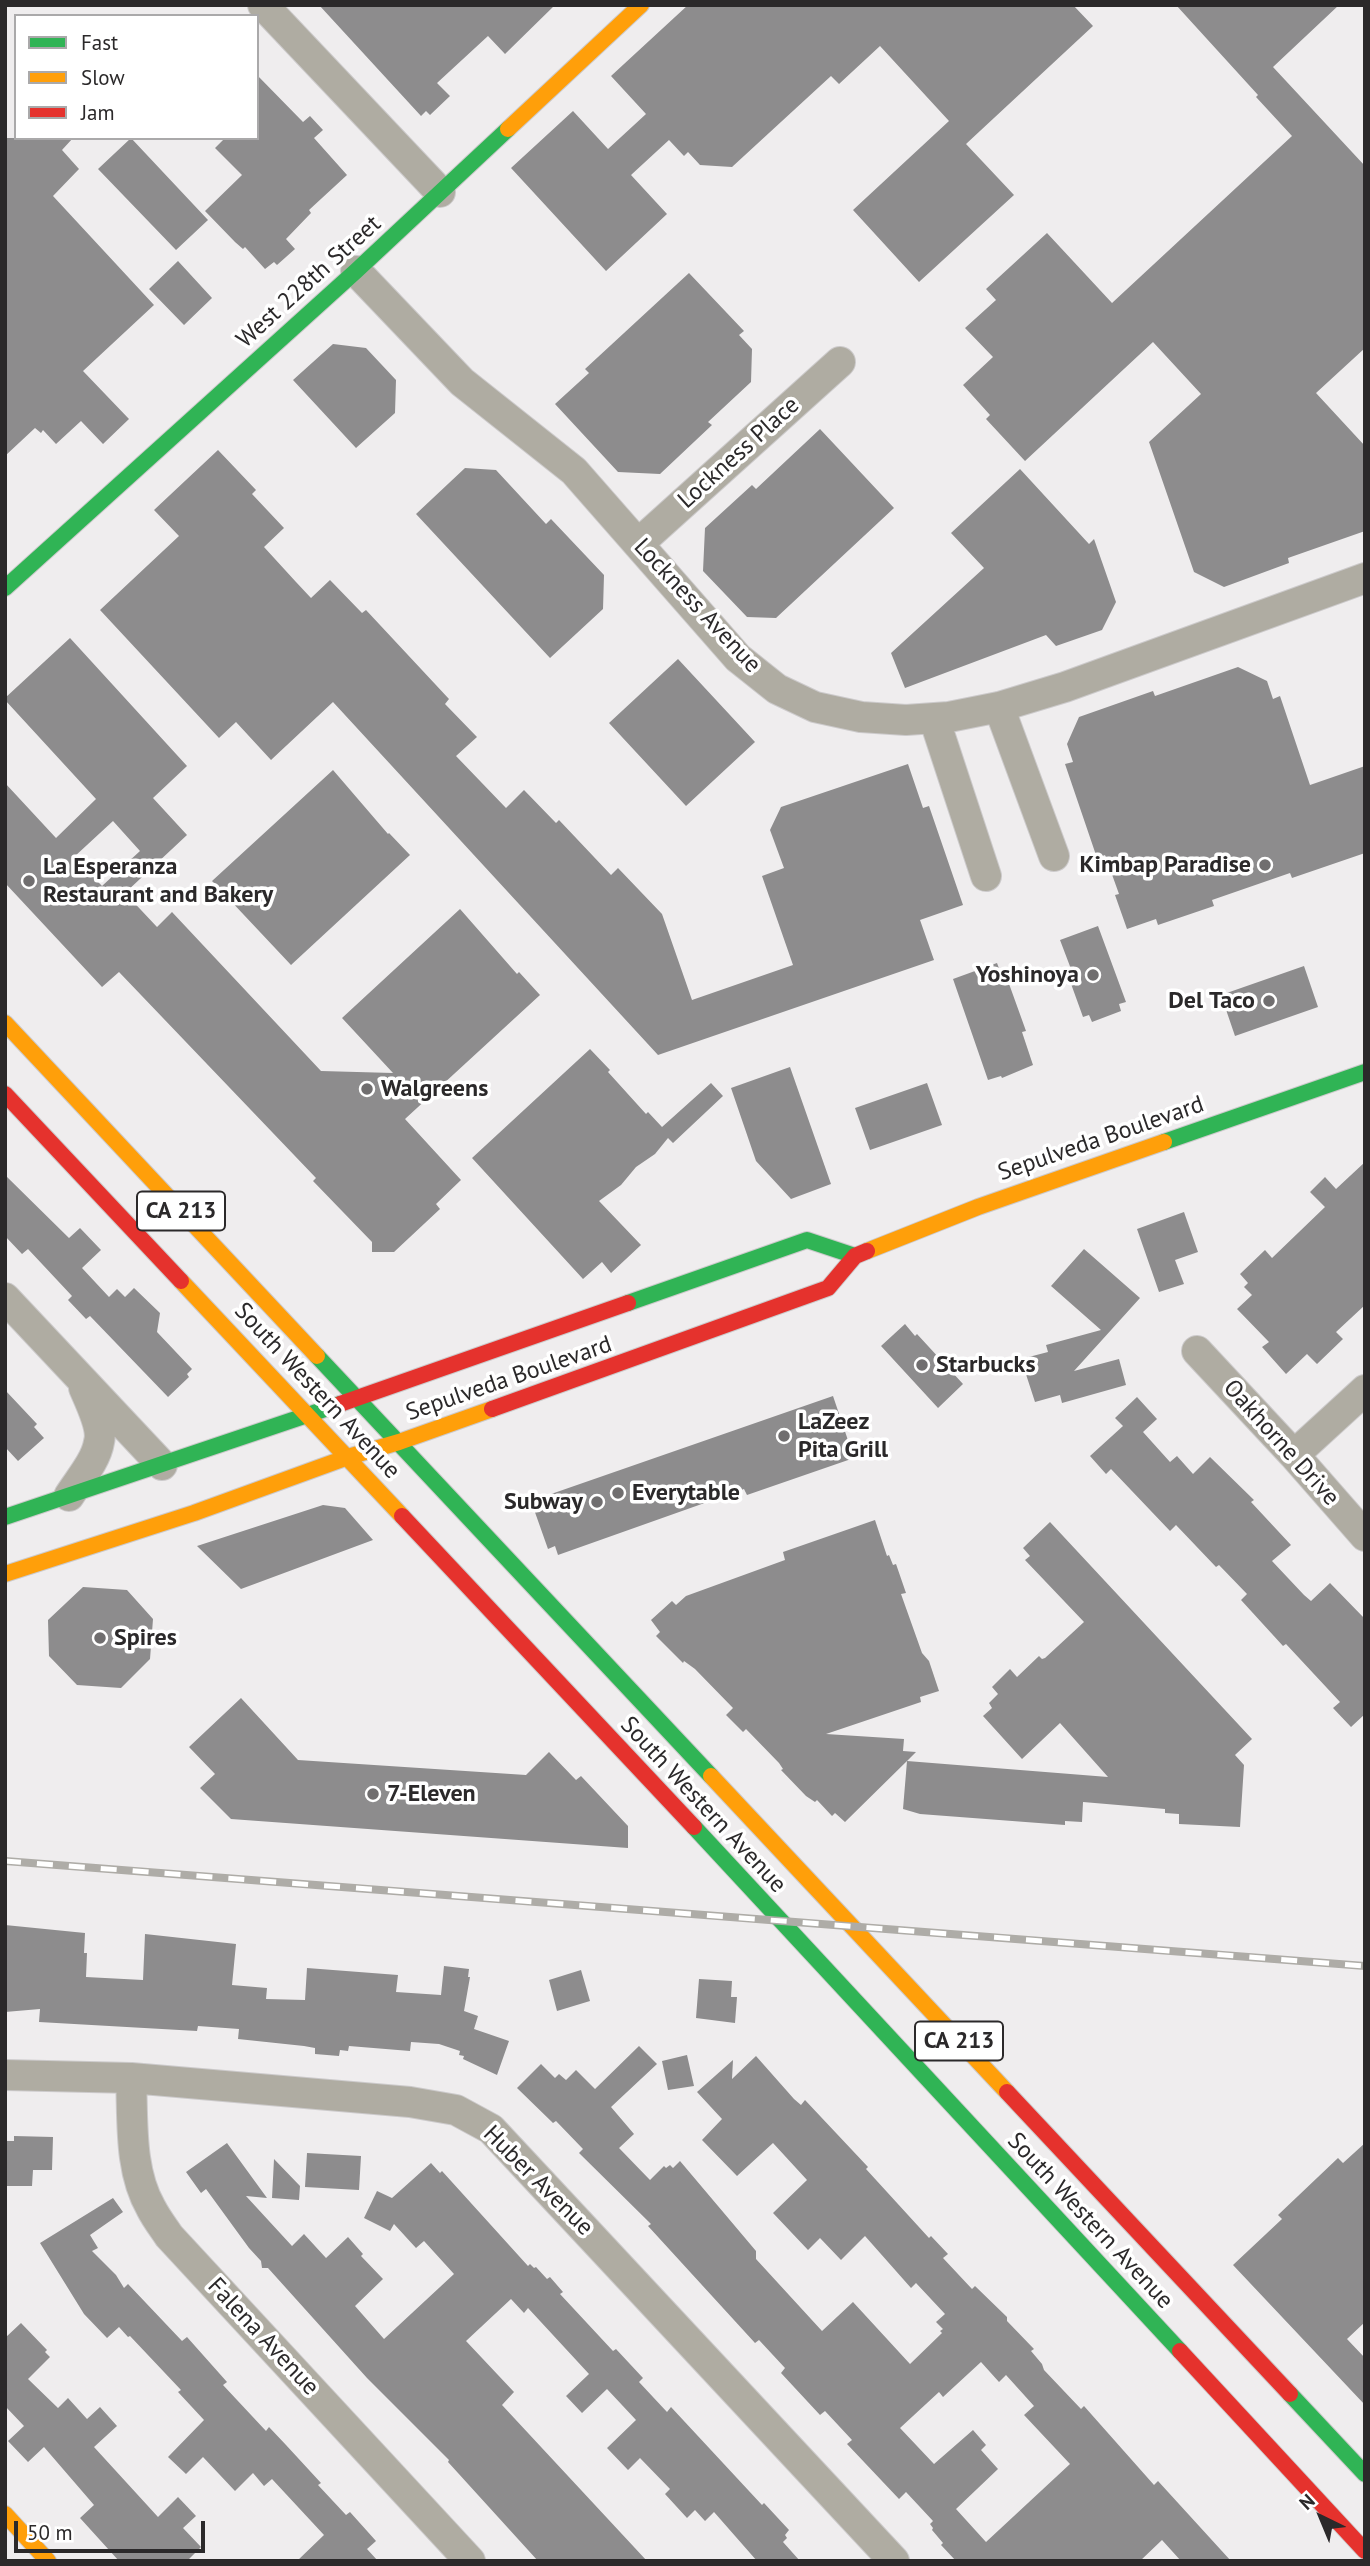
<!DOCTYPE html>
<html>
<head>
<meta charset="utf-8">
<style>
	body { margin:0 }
	#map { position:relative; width:1370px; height:2566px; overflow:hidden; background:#efedee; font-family:"PT Sans",sans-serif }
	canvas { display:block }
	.frame { position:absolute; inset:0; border:7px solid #2b292a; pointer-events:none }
	.legend { position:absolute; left:14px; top:14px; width:245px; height:126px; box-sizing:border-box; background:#fff; border:2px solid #aaa9aa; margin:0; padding:9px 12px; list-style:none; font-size:21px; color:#2b292a }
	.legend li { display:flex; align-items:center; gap:14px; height:35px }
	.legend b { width:35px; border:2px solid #aaa9aa }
	.north { position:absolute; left:1286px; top:2482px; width:70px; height:70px; -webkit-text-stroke:5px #fff; paint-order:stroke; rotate:317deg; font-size:19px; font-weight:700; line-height:28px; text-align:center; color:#2b292a }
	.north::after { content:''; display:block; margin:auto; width:24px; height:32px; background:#2b292a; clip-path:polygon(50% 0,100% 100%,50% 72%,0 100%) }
	.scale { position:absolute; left:14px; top:2521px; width:191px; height:32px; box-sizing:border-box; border:4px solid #2b292a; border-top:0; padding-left:9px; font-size:21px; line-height:24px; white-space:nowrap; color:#2b292a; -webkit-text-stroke:5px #fff; paint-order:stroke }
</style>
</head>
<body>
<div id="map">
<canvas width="1370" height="2566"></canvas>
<div class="frame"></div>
<ul class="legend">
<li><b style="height:9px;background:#30b455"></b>Fast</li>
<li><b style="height:9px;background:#ff9f0a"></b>Slow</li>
<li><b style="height:9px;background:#e5322d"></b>Jam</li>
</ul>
<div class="north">N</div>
<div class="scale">50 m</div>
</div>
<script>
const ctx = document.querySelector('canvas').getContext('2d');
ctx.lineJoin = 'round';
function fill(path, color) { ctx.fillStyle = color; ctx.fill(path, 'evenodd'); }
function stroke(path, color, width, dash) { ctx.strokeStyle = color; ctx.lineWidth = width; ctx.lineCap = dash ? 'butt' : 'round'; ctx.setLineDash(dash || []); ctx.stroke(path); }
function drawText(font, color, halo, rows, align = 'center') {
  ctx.font = font + ' "PT Sans",sans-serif'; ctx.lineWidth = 7; ctx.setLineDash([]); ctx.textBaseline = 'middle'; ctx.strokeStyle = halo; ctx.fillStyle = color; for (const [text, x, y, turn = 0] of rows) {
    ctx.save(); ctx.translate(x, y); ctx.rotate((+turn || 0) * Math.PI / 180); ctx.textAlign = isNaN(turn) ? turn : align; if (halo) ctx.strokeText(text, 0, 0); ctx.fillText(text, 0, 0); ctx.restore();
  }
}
fill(new Path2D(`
	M319 5H555L505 54 488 36 437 83 450 96 430 115 426 111 421 116Z
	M688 5H1073L1093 26 966 144 1014 195 919 282 853 210 949 121 880 46 839 84 831 76 732 167 700 165 688 152 684 156 669 140 631 175 667 214 606 271 511 168 573 111 608 149 646 114 611 76Z
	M1176 5H1339L1273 67 1365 166V348L1316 393 1365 446V531L1288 558 1289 563 1224 587 1194 572 1149 442 1201 394 1153 342 1025 461 986 419 990 415 963 385 993 357 965 328 996 300 986 289 1047 233 1112 303 1292 136 1256 97 1258 95Z
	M257 75 303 122 310 116 323 130 314 138 347 175 309 210 311 213 286 239 295 249 277 265 274 262 265 269 245 247 243 249 235 242 205 211 242 175 215 148 225 138H257Z
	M5 138H73L62 150 79 169 53 196 154 305 83 371 129 419 103 444 81 421 56 444 43 430 41 433 35 428 5 456Z
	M131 138 208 220 176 250 98 169Z
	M178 261 212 298 184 325 149 289Z
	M689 273 744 331 739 335 752 349 751 382 708 422 712 425 660 474 618 472 555 404 589 373 585 369Z
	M333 344 366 348 396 380 395 413 356 448 293 380Z
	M820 429 894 508 776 618 747 617 703 571 705 528 752 485 756 489Z
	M218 450 256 490 252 494 284 528 264 547 296 582 311 598 330 580 362 613 366 610 449 699 445 704 477 737 456 756 506 808 524 790 556 823 559 820 611 875 618 868 662 914 692 1000 793 965 762 876 784 868 770 830 781 807 908 764 923 808 929 806 963 905 920 920 934 960 658 1055 333 702 271 760 236 722 219 738 100 610 179 536 154 510Z
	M465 468 496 470 546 524 551 519 604 575 603 609 550 658 416 514Z
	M1020 469 1089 544 1094 539 1116 602 1102 630 1056 646 1046 635 905 688 891 653 984 568 951 533Z
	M70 638 187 766 153 798 187 835 125 893 157 927 172 912 321 1071 393 1073 342 1018 460 909 517 974 519 972 540 995 405 1119 461 1180 436 1204 440 1209 394 1252H372V1242L313 1181 316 1178 119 972 102 987 5 883V783L56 838 96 799 5 700V698ZM113 821 140 851 102 886 74 857Z
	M678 659 755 742 686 806 609 723Z
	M1238 667 1267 681 1273 699 1280 696 1310 785 1365 766V853L1292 878 1290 873 1212 900 1214 906 1158 925 1156 919 1127 929 1115 895 1119 894 1105 855 1097 858 1065 764 1073 762 1067 744 1079 717 1153 691 1155 696Z
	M333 770 388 834 389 833 410 855 291 965 212 881Z
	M1098 926 1126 1002 1119 1004 1121 1011 1092 1022 1089 1015 1083 1017 1070 981 1072 980 1069 970 1071 969 1060 940Z
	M997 963 1004 982 1008 981 1026 1031 1022 1032 1033 1065 1002 1078 1001 1076 988 1080 953 979Z
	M1304 966 1318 1007 1235 1036 1221 995Z
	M590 1049 610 1070 608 1072 646 1114 648 1112 662 1127 711 1083 723 1096 673 1143 668 1138 655 1154 636 1167 621 1185 599 1201 641 1245 611 1273 602 1262 583 1279 472 1158Z
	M790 1067 831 1184 791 1199 756 1161 731 1088Z
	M927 1083 942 1125 870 1150 855 1108Z
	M1365 1162V1305L1336 1332 1343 1339 1317 1364 1307 1354 1286 1374 1262 1347 1269 1342 1237 1309 1252 1295 1244 1287 1248 1283 1240 1274 1265 1250 1272 1258 1325 1207 1310 1192 1325 1177 1336 1189Z
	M5 1175 69 1238 80 1228 101 1250 82 1268 109 1297 117 1289 125 1297 134 1288 160 1313 157 1332 192 1369 187 1374 189 1377 168 1397 90 1316 86 1319 68 1300 72 1296 28 1249 22 1254 5 1236Z
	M1184 1212 1198 1252 1175 1260 1184 1284 1159 1292 1137 1229Z
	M1084 1249 1140 1298 1074 1371 1119 1359 1126 1385 1062 1403 1060 1395 1035 1402 1021 1359 1048 1352 1046 1345 1101 1330 1051 1286Z
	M905 1324 915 1336 917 1334 963 1384 938 1408 881 1346Z
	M5 1390 37 1424 34 1427 44 1438 18 1461 5 1447Z
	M833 1396 854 1458 747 1495 744 1489 558 1555 555 1546 548 1549 531 1501Z
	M1137 1397 1157 1419 1143 1432 1170 1462 1177 1456 1193 1474 1210 1457 1254 1500 1251 1502 1291 1545 1272 1561 1304 1595 1311 1601 1330 1583 1365 1619V1714L1351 1727 1333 1708 1340 1702 1286 1644 1283 1646 1241 1600 1247 1594 1219 1565 1216 1567 1176 1525 1170 1531 1111 1469 1106 1474 1090 1456 1123 1426 1115 1418Z
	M323 1505 345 1508 373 1540 241 1589 197 1546Z
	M875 1520 887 1556 889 1555 893 1565 896 1564 906 1593 901 1594 922 1653 929 1661 939 1691 920 1697 921 1702 826 1734 904 1739 903 1751 916 1752 907 1761 1108 1777 1060 1723 1022 1759 983 1716 992 1708 989 1703 998 1694 992 1687 1010 1669 1017 1677 1039 1656 1042 1659 1045 1658 1084 1622 1025 1560 1030 1556 1023 1548 1050 1522 1252 1739 1235 1755 1244 1765 1240 1827 1179 1824V1814L1165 1813V1809L1083 1802 1082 1822 1065 1821V1825L920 1814 903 1809 907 1761 845 1822 835 1813 832 1816 817 1800 815 1802 806 1796 781 1770 783 1769 779 1763 746 1729 743 1732 726 1715 733 1708 695 1669 684 1661 683 1663 656 1636 660 1632 651 1620 672 1601 676 1605 686 1596 785 1560 783 1552Z
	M83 1587 127 1590 153 1619 150 1659 121 1688 77 1685 49 1656 48 1620Z
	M241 1698 298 1760 526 1775 549 1752 576 1780 581 1776 628 1826V1848L231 1819 200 1788 215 1774 189 1747Z
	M5 1925 85 1933 84 1953H87L86 1977 143 1980 145 1934 236 1944 232 1985 267 1988 266 1999 305 2000 307 1968 398 1975 396 1992 441 1995 444 1966 469 1969 468 1977H470L464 2011 478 2016 474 2029 509 2041 497 2075 463 2059 464 2056 459 2055 460 2051 439 2044 411 2042 410 2051 349 2046 348 2051 340 2050 339 2056 315 2054V2048L304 2046 238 2039 239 2029 198 2026 197 2031 39 2022 40 2009 5 2012Z
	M581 1970 590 2001 557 2011 549 1980Z
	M699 1979 732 1981 731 1997H737L735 2023 696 2018Z
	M639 2046 657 2064 611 2107 634 2134 619 2148 650 2180 664 2166 666 2168 670 2165 673 2168 680 2161 756 2251V2259L822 2331 853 2302 910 2364 942 2333 940 2331 943 2329 936 2322 945 2314 916 2283 911 2288 865 2236 841 2260 820 2238 808 2250 773 2213 807 2180 773 2143 737 2176 702 2140 722 2119 697 2092 733 2060 732 2079 756 2056 794 2099 801 2105 805 2100 868 2167 866 2169 929 2238 931 2236 948 2254 943 2258 972 2289 975 2286 1007 2317V2321L1034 2349 1031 2351 1042 2364 1044 2370 1081 2409 1084 2406 1154 2485 1158 2481 1231 2561H1181L1162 2540 1140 2561H956L941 2545 943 2543 932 2530 933 2528 930 2524 933 2521 906 2492 899 2499 847 2444 852 2440 825 2411 820 2415 781 2373 785 2368 759 2340 755 2343 648 2226 651 2224 579 2153 583 2149 556 2121 553 2123 517 2088 541 2064 555 2078 559 2074 566 2080 576 2070 595 2089ZM981 2362 999 2382 1006 2375 1034 2406 1024 2415 1070 2464 986 2542 956 2509 998 2469 981 2450 986 2445 973 2430 934 2464 900 2428 939 2392 943 2397Z
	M687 2055 694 2086 668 2090 662 2061Z
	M14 2136 53 2137 52 2170H33L32 2186H5V2141H14Z
	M227 2143 267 2198 246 2196 292 2246 304 2234 326 2258 348 2237 363 2254 361 2256 383 2279 355 2306 384 2339 454 2274 424 2241 416 2248 394 2224 390 2231 364 2218 377 2191 392 2198 431 2163 440 2173 442 2171 528 2266 530 2264 534 2268 536 2267 547 2279 550 2277 563 2292 560 2294 613 2351 616 2349 643 2378 639 2382 667 2412 671 2407 762 2505 764 2503 789 2530 785 2535 787 2538 783 2542 800 2561H757L714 2512 705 2521 695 2510 687 2518 665 2494 670 2489 640 2458 628 2470 607 2448 636 2420 607 2389 582 2413 566 2396 589 2374 528 2308 524 2313 511 2299 466 2341 514 2392 502 2405 647 2561H538L448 2462 449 2460 367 2378 268 2268H262L261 2261 249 2248 206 2189 201 2193 186 2172Z
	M1365 2143V2322L1347 2339 1365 2358V2405L1233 2265 1282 2219 1278 2215 1338 2158 1343 2163Z
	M307 2153 361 2156 359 2190 305 2187Z
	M274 2159 300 2186 299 2200 272 2198Z
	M113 2198 123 2212 90 2235 98 2248 92 2251 116 2275 124 2288 128 2284 182 2341 187 2337 227 2382 223 2385 266 2431 269 2427 286 2445 321 2483 318 2485 346 2515 350 2512 376 2541 367 2549 378 2561H297L324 2535 272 2479 264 2486 253 2473 235 2491 203 2457 186 2474 168 2457 204 2420 178 2392 181 2390 130 2336 128 2337 119 2327 107 2338 84 2314 40 2243Z
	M21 2323 47 2350 45 2352 50 2357 28 2379 58 2408 68 2398 87 2419 100 2407 117 2426 94 2447 158 2517 178 2497 196 2516 183 2528 201 2547 187 2561H119L80 2518 94 2505 44 2447 28 2462 8 2441 24 2426 5 2406V2338Z`), '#8d8c8d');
const street = new Path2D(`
	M263 5 440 192
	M356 271 462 382 574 471 738 658 777 689 815 707 861 717 906 720 949 717 999 707 1065 687 1365 578
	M638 544 840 362
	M999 707 1054 856
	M934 718 986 876
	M5 1298 162 1465
	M1197 1351 1294 1455 1365 1536
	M1294 1455 1365 1390
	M69 1496C79 1480 96 1461 99 1442 103 1428 90 1402 84 1388
	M5 2075 131 2078 410 2102 456 2110 491 2129 894 2561
	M131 2078C133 2120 129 2170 151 2208 156 2218 163 2227 169 2236L470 2561`);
const fast = new Path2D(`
	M5 588 356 271 508 129
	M1164 1142 1365 1072
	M628 1303 807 1240 855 1256
	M317 1356 711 1776
	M5 1517 340 1404
	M694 1827 1180 2351
	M1290 2394 1365 2474`);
const slow = new Path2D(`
	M508 129 641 5
	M5 1023 317 1356
	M867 1251 978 1207 1164 1142
	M181 1281 402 1516
	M5 1574 194 1513 348 1457 399 1442 492 1409
	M711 1776 1007 2092
	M5 2514 48 2561`);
const jam = new Path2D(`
	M5 1094 181 1281
	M340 1404 628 1303
	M492 1409 828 1288 855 1256 867 1251
	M402 1516 694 1827
	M1007 2092 1290 2394
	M1180 2351 1365 2551`);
stroke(street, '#cccacb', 32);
stroke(fast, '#cccacb', 18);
stroke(slow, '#cccacb', 18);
stroke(jam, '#cccacb', 18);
stroke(street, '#afaca2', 30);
stroke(fast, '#30b455', 16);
stroke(slow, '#ff9f0a', 16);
stroke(jam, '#e5322d', 16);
const rail = new Path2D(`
	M5 1861 1365 1966`);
stroke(rail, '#aeaca7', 8);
stroke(rail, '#fff', 5, [16]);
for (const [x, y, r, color] of [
	[1265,865,7,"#706e6f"],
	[29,881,7,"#706e6f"],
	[1093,975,7,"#706e6f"],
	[1269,1001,7,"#706e6f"],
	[367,1089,7,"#706e6f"],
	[922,1365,7,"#706e6f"],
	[784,1436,7,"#706e6f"],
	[618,1493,7,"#706e6f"],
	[597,1502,7,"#706e6f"],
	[100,1638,7,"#706e6f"],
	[373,1794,7,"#706e6f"]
]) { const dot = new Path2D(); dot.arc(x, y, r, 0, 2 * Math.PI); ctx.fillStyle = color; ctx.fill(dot); stroke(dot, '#fff', 2.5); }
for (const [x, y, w] of [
	[181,1211,88],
	[959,2041,88]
]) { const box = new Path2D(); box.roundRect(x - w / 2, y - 19.5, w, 39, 5); ctx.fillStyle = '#fff'; ctx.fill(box); stroke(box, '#2b292a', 2); }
drawText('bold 23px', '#2b292a', null, [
	["CA 213",181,1211],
	["CA 213",959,2041]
]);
drawText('24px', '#2b292a', '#fff', [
	["West 228th Street",309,282,-42],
	["Lockness Place",739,453,-42],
	["Lockness Avenue",697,606,47],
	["Sepulveda Boulevard",1101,1139,-19],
	["Sepulveda Boulevard",509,1379,-19],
	["South Western Avenue",317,1391,47],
	["Oakhorne Drive",1281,1443,48],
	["South Western Avenue",703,1805,47],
	["Huber Avenue",538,2181,45],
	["South Western Avenue",1090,2221,47],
	["Falena Avenue",263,2337,47]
]);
drawText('bold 24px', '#2b292a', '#fff', [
	["Kimbap Paradise",1251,865,"right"],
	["La Esperanza",43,867],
	["Restaurant and Bakery",43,895],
	["Yoshinoya",1079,975,"right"],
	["Del Taco",1255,1001,"right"],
	["Walgreens",381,1089],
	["Starbucks",936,1365],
	["LaZeez",798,1422],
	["Pita Grill",798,1450],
	["Everytable",632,1493],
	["Subway",583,1502,"right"],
	["Spires",114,1638],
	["7-Eleven",387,1794]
], 'left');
</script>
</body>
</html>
